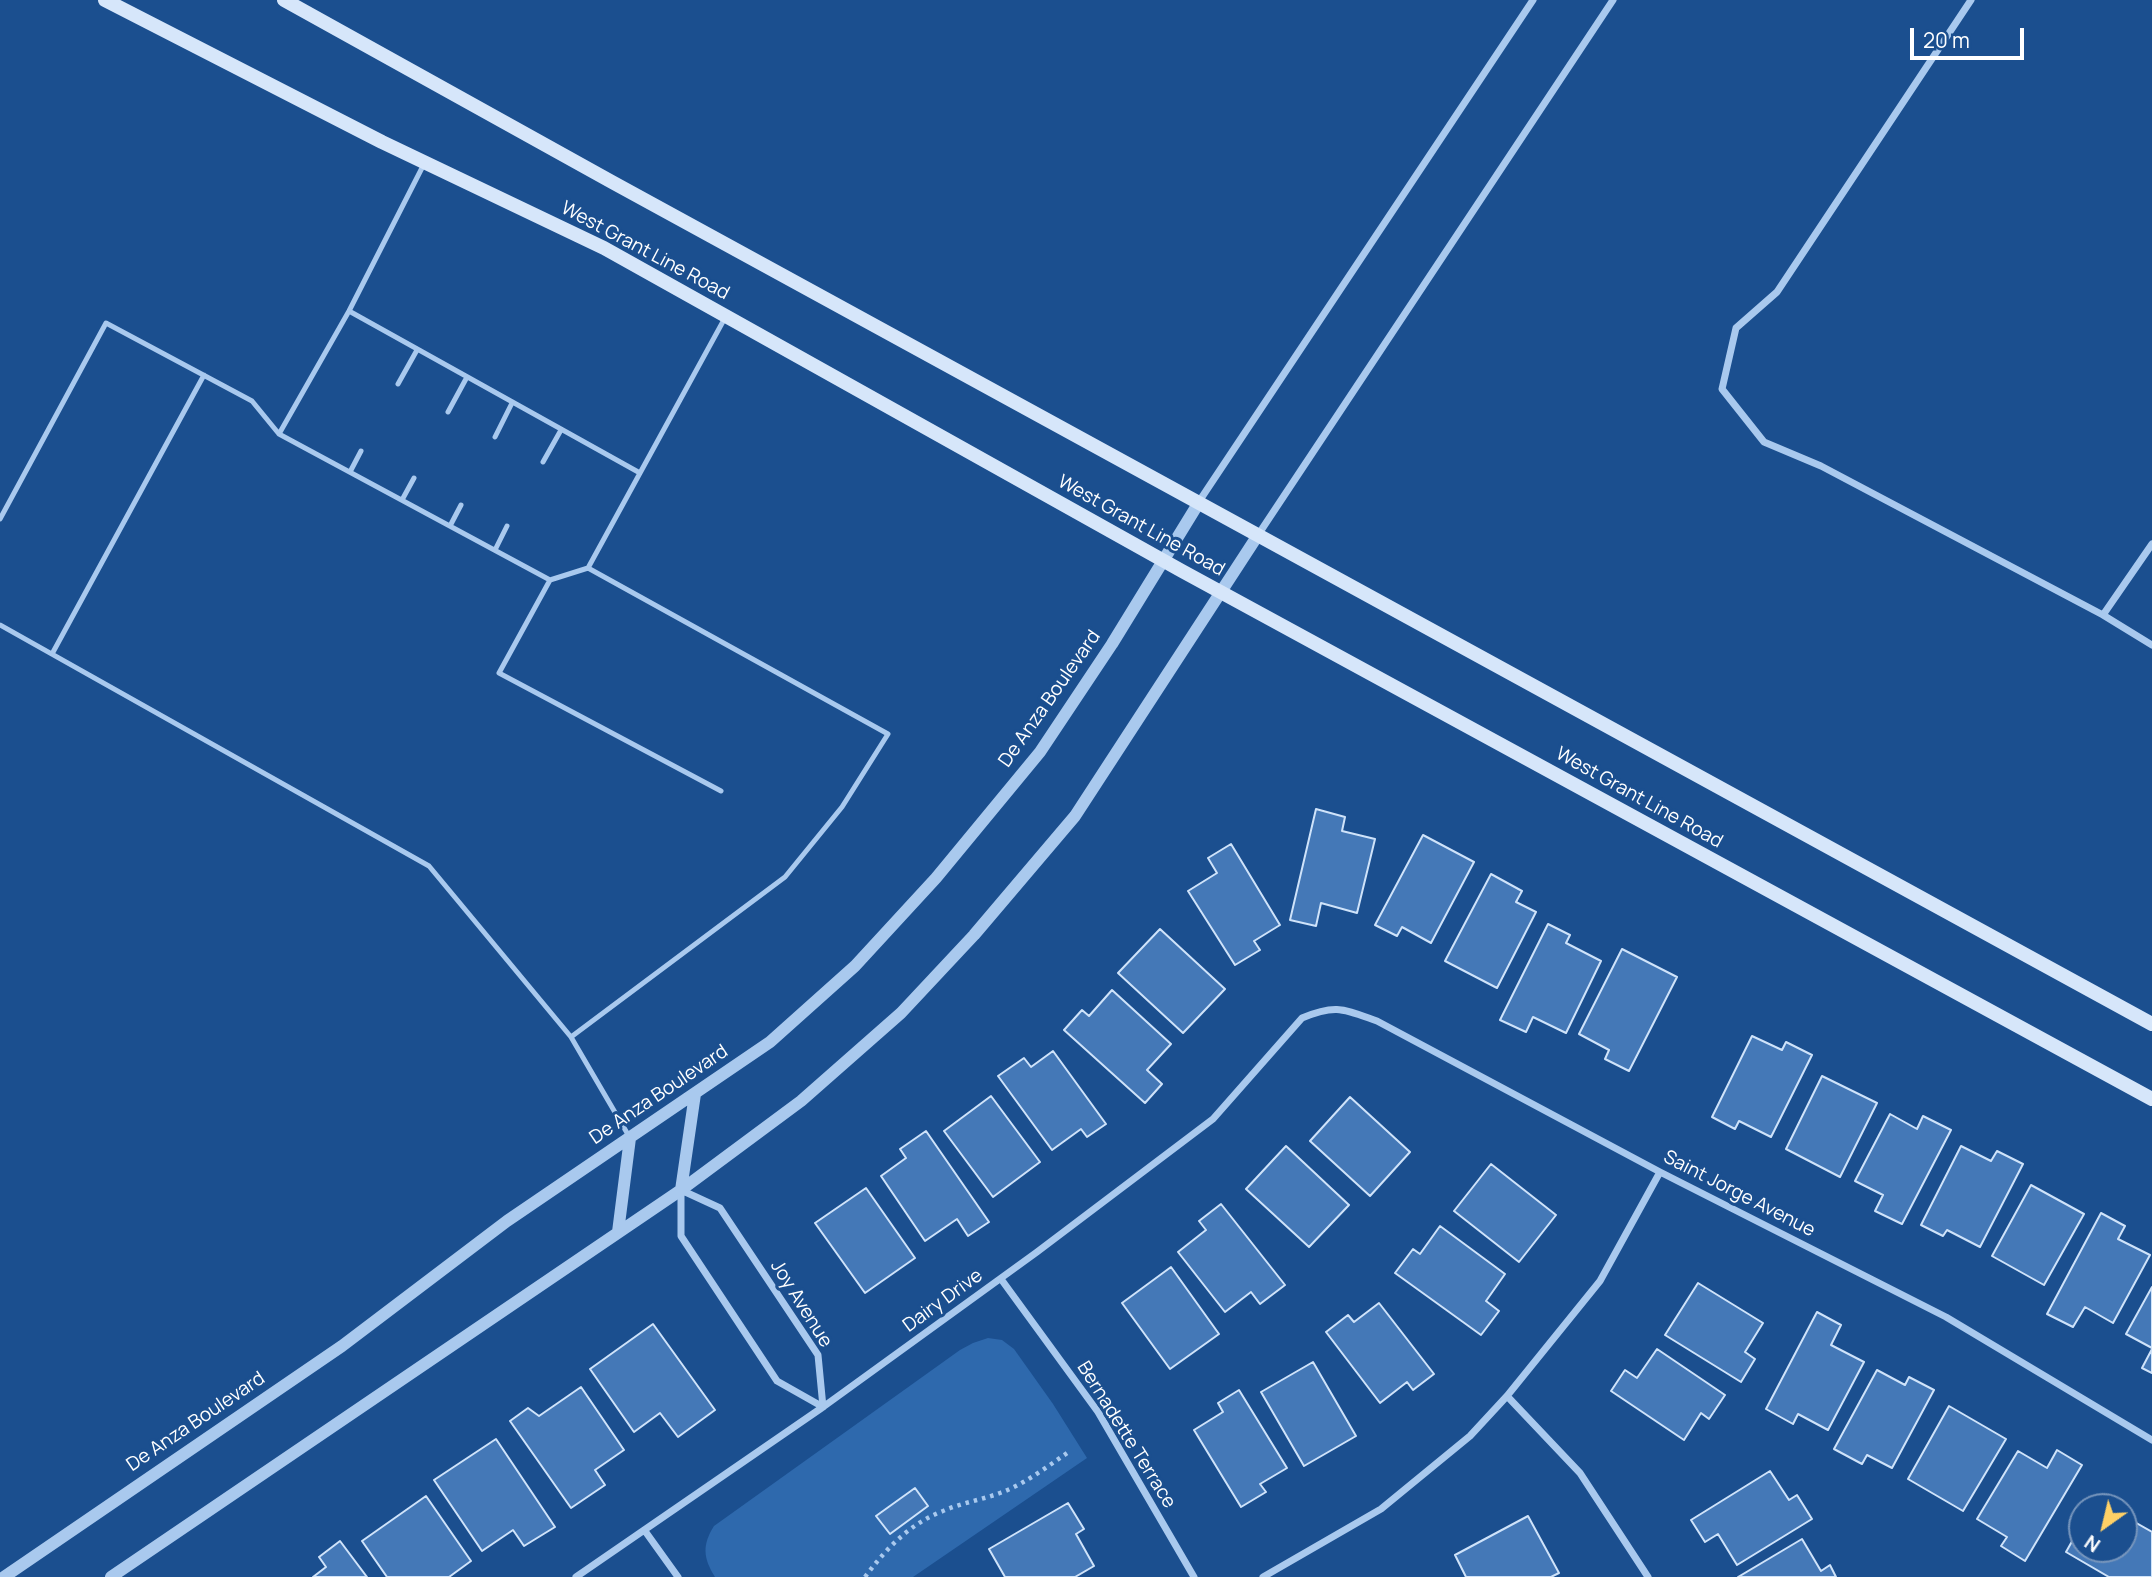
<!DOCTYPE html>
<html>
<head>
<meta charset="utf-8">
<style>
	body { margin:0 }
	#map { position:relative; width:2152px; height:1577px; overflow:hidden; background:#1b4f8f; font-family:Manrope,sans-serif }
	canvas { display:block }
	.north { position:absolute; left:2068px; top:1493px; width:70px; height:70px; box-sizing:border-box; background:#1b4f8f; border:2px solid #7695bc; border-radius:50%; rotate:214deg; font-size:19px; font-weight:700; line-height:28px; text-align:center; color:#fff }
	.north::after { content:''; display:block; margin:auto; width:24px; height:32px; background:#ffd166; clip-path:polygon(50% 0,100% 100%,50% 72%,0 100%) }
	.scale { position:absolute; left:1910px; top:28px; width:114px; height:32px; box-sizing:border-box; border:4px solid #fff; border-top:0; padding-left:9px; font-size:21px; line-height:24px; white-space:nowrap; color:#fff; -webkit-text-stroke:5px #1b4f8f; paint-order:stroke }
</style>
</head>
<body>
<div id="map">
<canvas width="2152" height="1577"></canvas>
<div class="north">N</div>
<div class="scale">20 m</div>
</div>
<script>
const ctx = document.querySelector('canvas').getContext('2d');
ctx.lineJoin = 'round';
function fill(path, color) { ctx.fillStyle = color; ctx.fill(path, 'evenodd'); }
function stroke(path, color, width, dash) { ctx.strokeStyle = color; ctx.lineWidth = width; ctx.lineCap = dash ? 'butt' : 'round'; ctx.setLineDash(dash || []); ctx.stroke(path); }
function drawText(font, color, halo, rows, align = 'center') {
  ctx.font = font + ' Manrope,sans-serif'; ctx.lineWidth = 6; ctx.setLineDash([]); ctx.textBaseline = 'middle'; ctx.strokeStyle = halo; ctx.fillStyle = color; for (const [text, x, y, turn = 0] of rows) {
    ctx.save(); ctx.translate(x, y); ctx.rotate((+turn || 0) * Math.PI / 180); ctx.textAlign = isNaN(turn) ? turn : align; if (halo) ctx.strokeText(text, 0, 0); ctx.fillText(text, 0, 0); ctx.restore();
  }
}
fill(new Path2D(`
	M988 1338 1002 1340 1014 1349 1053 1404 1087 1458 913 1577H715C703 1558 702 1545 714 1526L960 1350 973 1343Z`), '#2e69ad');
const building = new Path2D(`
	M1316 809 1345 817 1342 831 1375 839 1357 913 1321 903 1316 926 1290 920Z
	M1423 835 1474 862 1431 943 1402 927 1397 936 1375 925Z
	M1231 844 1280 925 1254 941 1260 950 1235 965 1188 891 1217 873 1208 858Z
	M1491 874 1522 891 1516 902 1536 912 1497 988 1445 961Z
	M1548 924 1570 935 1566 943 1601 961 1566 1033 1533 1017 1526 1032 1500 1020Z
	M1160 929 1225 989 1183 1033 1118 973Z
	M1622 949 1677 977 1629 1071 1605 1059 1609 1050 1579 1034Z
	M1112 990 1171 1044 1147 1070 1162 1084 1145 1103 1064 1030 1082 1010 1089 1016Z
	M1752 1036 1782 1050 1786 1042 1812 1055 1771 1137 1739 1121 1735 1129 1712 1117Z
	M1053 1051 1106 1124 1087 1137 1081 1129 1052 1150 998 1076 1024 1058 1031 1067Z
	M1822 1076 1877 1103 1840 1177 1786 1149Z
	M991 1096 1040 1162 993 1197 944 1131Z
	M1350 1097 1410 1152 1370 1196 1310 1141Z
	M1890 1114 1917 1129 1923 1116 1951 1130 1902 1224 1875 1211 1883 1195 1855 1181Z
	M926 1131 989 1222 968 1236 957 1219 925 1241 881 1176 906 1158 900 1149Z
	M1286 1146 1349 1205 1309 1247 1246 1189Z
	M1961 1146 1991 1161 1997 1151 2023 1164 1980 1247 1947 1230 1943 1236 1921 1225Z
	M1491 1164 1556 1215 1519 1262 1454 1211Z
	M2031 1185 2084 1214 2044 1285 1992 1256Z
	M866 1188 915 1258 865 1293 815 1223Z
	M1221 1204 1285 1285 1260 1304 1251 1292 1225 1312 1178 1252 1206 1230 1199 1221Z
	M2101 1213 2125 1226 2118 1239 2150 1255 2113 1323 2085 1307 2073 1327 2047 1314Z
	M1440 1226 1505 1274 1486 1301 1499 1311 1481 1335 1395 1273 1413 1249 1420 1254Z
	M1171 1267 1219 1334 1170 1369 1122 1303Z
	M1698 1283 1763 1323 1745 1352 1755 1359 1741 1382 1665 1335Z
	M2152 1287V1348L2126 1334Z
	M1379 1303 1434 1374 1413 1390 1407 1382 1380 1403 1326 1332 1348 1315 1354 1322Z
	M1817 1312 1841 1325 1831 1345 1864 1362 1828 1430 1798 1414 1793 1424 1766 1409Z
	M653 1324 715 1410 678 1437 660 1413 634 1432 590 1369Z
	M1657 1349 1725 1395 1709 1419 1701 1413 1684 1440 1611 1391 1625 1370 1637 1378Z
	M2152 1349V1373L2142 1368Z
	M1313 1362 1356 1436 1304 1466 1261 1392Z
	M1877 1370 1905 1385 1909 1377 1934 1390 1892 1468 1867 1455 1862 1464 1834 1449Z
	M581 1387 624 1450 595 1470 605 1485 571 1508 510 1421 528 1408 539 1416Z
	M1239 1390 1287 1468 1260 1484 1266 1492 1241 1507 1194 1430 1223 1412 1218 1403Z
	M1949 1406 2006 1439 1963 1511 1908 1479Z
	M496 1439 555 1527 524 1546 513 1530 482 1551 434 1480Z
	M2057 1450 2082 1465 2025 1561 2001 1546 2007 1537 1977 1519 2018 1451 2047 1468Z
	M1770 1471 1789 1500 1797 1495 1812 1519 1737 1565 1718 1534 1705 1542 1691 1520Z
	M915 1488 928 1506 890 1534 876 1516Z
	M426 1496 471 1561 449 1577H387L362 1541Z
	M1068 1503 1084 1529 1076 1534 1094 1566 1075 1577H1005L989 1549Z
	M1528 1516 1559 1573 1551 1577H1466L1455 1555Z
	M2124 1516 2152 1532V1577H2109L2066 1552 2079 1529 2082 1530V1549H2124Z
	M1802 1539 1821 1571 1830 1565 1836 1577H1738Z
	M340 1541 367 1577H313L326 1567 319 1557Z`);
fill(building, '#4478b7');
stroke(building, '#cfe3fa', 2);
stroke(new Path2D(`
	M865 1577C886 1549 909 1524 943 1511 961 1503 981 1500 1000 1493 1025 1484 1048 1466 1070 1451`), '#a9c9ee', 4.5, [3.5, 5]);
stroke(new Path2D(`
	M349 311 640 473
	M398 384 417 350
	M448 412 467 377
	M279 434 349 311 425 162
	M495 437 512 403
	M543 462 561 430
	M350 472 361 451
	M402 500 414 478
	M0 519 106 323 252 401 279 434 550 580 588 568 888 734 842 807 785 877 571 1037 630 1138
	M450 526 461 505
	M495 550 507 526
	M588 568 726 316
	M550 580 499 673 721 791
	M0 625 429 866 571 1037
	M52 654 204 375`), '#a9c9ee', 5);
stroke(new Path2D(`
	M1971 0 1777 292 1736 328 1722 389 1764 442 1821 466 2103 615
	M1198 503 1533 0
	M1258 535 1613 0
	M2152 544 2103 615 2152 645
	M681 1190 720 1208 818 1355 823 1407 777 1381 681 1236Z
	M1001 1279 1098 1412 1194 1577
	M1507 1396 1580 1473 1648 1577
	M645 1531 678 1577
	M576 1577 823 1407 1037 1252 1213 1119 1302 1018C1336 1004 1343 1009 1377 1021L1660 1172 1946 1317 2152 1440
	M1263 1577 1381 1509 1470 1436 1507 1396 1600 1281 1660 1172`), '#a9c9ee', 7);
stroke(new Path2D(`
	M681 1190 695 1094
	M618 1232 630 1138
	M4 1577 342 1346 507 1221 770 1042 855 966 936 878 1040 752 1112 644 1198 504
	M111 1577 681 1190 801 1101 901 1013 974 935 1075 816 1258 535`), '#a9c9ee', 12);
stroke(new Path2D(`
	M105 0 382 142 604 248 1182 571 2152 1099
	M284 0 612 182 2152 1024`), '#d6e6fa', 14);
drawText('19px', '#fff', '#1b4f8f', [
	["West Grant Line Road",645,251,28],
	["West Grant Line Road",1141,526,29],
	["De Anza Boulevard",1050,699,-55],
	["West Grant Line Road",1639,798,29],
	["De Anza Boulevard",659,1095,-34],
	["Saint Jorge Avenue",1739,1194,27],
	["Dairy Drive",943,1301,-36],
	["Joy Avenue",801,1304,58],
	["De Anza Boulevard",196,1422,-34],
	["Bernadette Terrace",1126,1435,58]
]);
</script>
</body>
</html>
